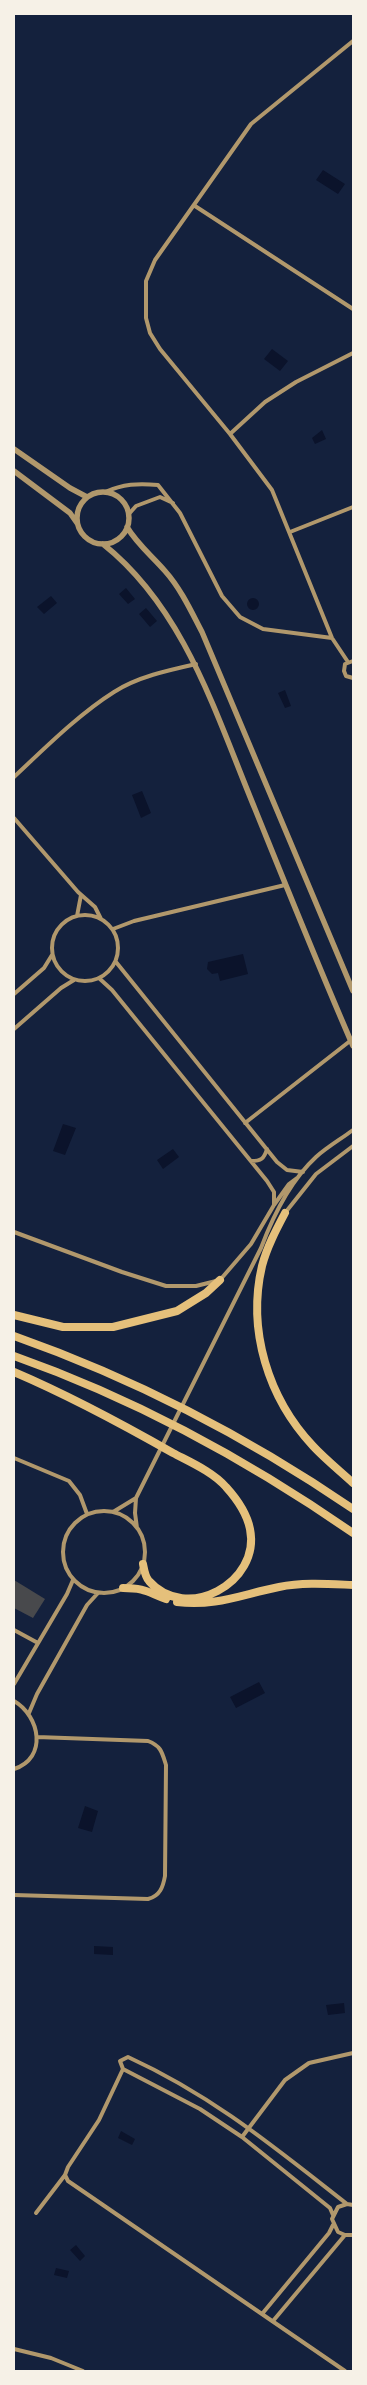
<!DOCTYPE html>
<html>
<head>
<meta charset="utf-8">
<style>
	body { margin:0 }
	#map { position:relative; width:367px; height:2385px; overflow:hidden; background:#14213d; font-family:"Source Sans 3",sans-serif }
	canvas { display:block }
	.frame { position:absolute; inset:0; border:15px solid #f6f1e7; pointer-events:none }
</style>
</head>
<body>
<div id="map">
<canvas width="367" height="2385"></canvas>
<div class="frame"></div>
</div>
<script>
const ctx = document.querySelector('canvas').getContext('2d');
ctx.lineJoin = 'round';
function fill(path, color) { ctx.fillStyle = color; ctx.fill(path, 'evenodd'); }
function stroke(path, color, width, dash) { ctx.strokeStyle = color; ctx.lineWidth = width; ctx.lineCap = dash ? 'butt' : 'round'; ctx.setLineDash(dash || []); ctx.stroke(path); }
fill(new Path2D(`
	M323 170 345 184 338 194 316 180Z
	M272 349 288 361 280 371 264 359Z
	M322 430 326 439 315 444 312 438Z
	M126 588 135 599 128 604 119 594Z
	M51 596 57 603 44 614 37 607Z
	M247 604a6 6 0 1 1 12 0a6 6 0 1 1-12 0Z
	M146 608 157 621 150 627 139 614Z
	M285 690 291 706 285 708 278 693Z
	M142 791 151 813 141 818 132 795Z
	M243 954 248 974 220 981 218 973 212 974 207 969 208 962Z
	M63 1124 76 1128 65 1155 53 1151Z
	M173 1149 179 1157 163 1169 157 1160Z
	M259 1682 265 1693 236 1708 230 1697Z
	M85 1806 98 1811 92 1832 78 1828Z
	M94 1946 113 1947V1955L94 1954Z
	M344 2003 345 2013 328 2015 326 2005Z
	M121 2131 135 2139 132 2145 118 2138Z
	M76 2245 85 2256 80 2261 70 2250Z
	M56 2268 69 2271 67 2278 54 2275Z`), '#0b132b');
fill(new Path2D(`
	M14 1580 45 1599 33 1618 14 1608Z`), '#48494c');
stroke(new Path2D(`
	M195 206 353 309
	M230 434 265 402 296 382 353 353
	M105 492C123 484 138 483 158 485L180 513 222 596 240 617 263 629 332 638
	M128 515 136 506 160 497 173 503
	M290 532 353 507
	M353 661 345 664 344 671 346 676 353 678
	M348 662 332 638 272 490 230 434 160 349 150 333 146 318V281L155 260 251 124 353 41
	M14 777C45 748 79 714 114 692 137 677 169 670 196 664
	M14 818 78 892 95 907 101 919
	M52 948a33 33 0 1 1 66 0a33 33 0 1 1-66 0Z
	M77 916 81 895
	M113 929 134 921 285 885
	M116 962 277 1162 287 1170 303 1172
	M100 979 112 990 267 1181 274 1192V1205
	M14 994 44 968 52 955
	M14 1029 61 988 74 980
	M245 1123 350 1041
	M251 1161C261 1161 264 1159 267 1149
	M285 1213 316 1174 353 1146
	M14 1232 122 1272 166 1286H196L220 1280 251 1244 274 1205 289 1184 297 1178
	M14 1458 69 1481 80 1495 87 1514
	M63 1552a41 41 0 1 1 82 0a41 41 0 1 1-82 0Z
	M113 1512 136 1498
	M137 1528 135 1513 136 1498 261 1248C273 1216 290 1181 316 1157 327 1147 341 1139 353 1130
	M14 1630 38 1643
	M14 1684 67 1594 73 1580
	M14 1701C40 1716 48 1758 14 1769
	M29 1713 37 1694 87 1605 98 1593
	M14 1895 148 1899C160 1896 163 1887 165 1876L166 1765C162 1752 161 1746 148 1741L37 1737
	M123 2069 99 2120 68 2167 65 2175 68 2181 345 2371
	M242 2137 285 2080 309 2063 353 2053
	M353 2205 347 2204 338 2207 332 2219 338 2232 345 2235H353
	M36 2213 65 2175
	M333 2215 330 2208 242 2137 200 2109 123 2069 120 2061 128 2057C213 2096 274 2147 347 2204
	M262 2314 329 2233 333 2225
	M273 2321 345 2235
	M14 2349 51 2358 83 2371`), '#b1986c', 4);
stroke(new Path2D(`
	M14 449 70 488 87 497
	M14 471 70 513 77 523
	M77 518a26 26 0 1 1 52 0a26 26 0 1 1-52 0Z
	M127 527C137 544 152 556 165 571 181 589 191 611 202 632L353 991
	M103 544C185 609 216 715 255 809 287 888 319 968 353 1046`), '#b1986c', 5.5);
stroke(new Path2D(`
	M285 1213C276 1230 267 1247 262 1266 247 1330 268 1398 313 1446 325 1459 340 1471 353 1483
	M14 1315 63 1327H113L177 1311 206 1293 220 1280
	M14 1336C133 1378 249 1438 353 1509
	M14 1356C133 1398 249 1461 353 1533
	M14 1372C68 1395 122 1424 173 1453 190 1462 213 1472 226 1487 236 1498 247 1514 250 1529 261 1583 186 1623 149 1581 145 1577 144 1569 143 1564
	M123 1588C145 1588 147 1592 166 1599
	M177 1602C215 1607 243 1594 279 1587 303 1582 329 1584 353 1585`), '#e5c07b', 8);
</script>
</body>
</html>
